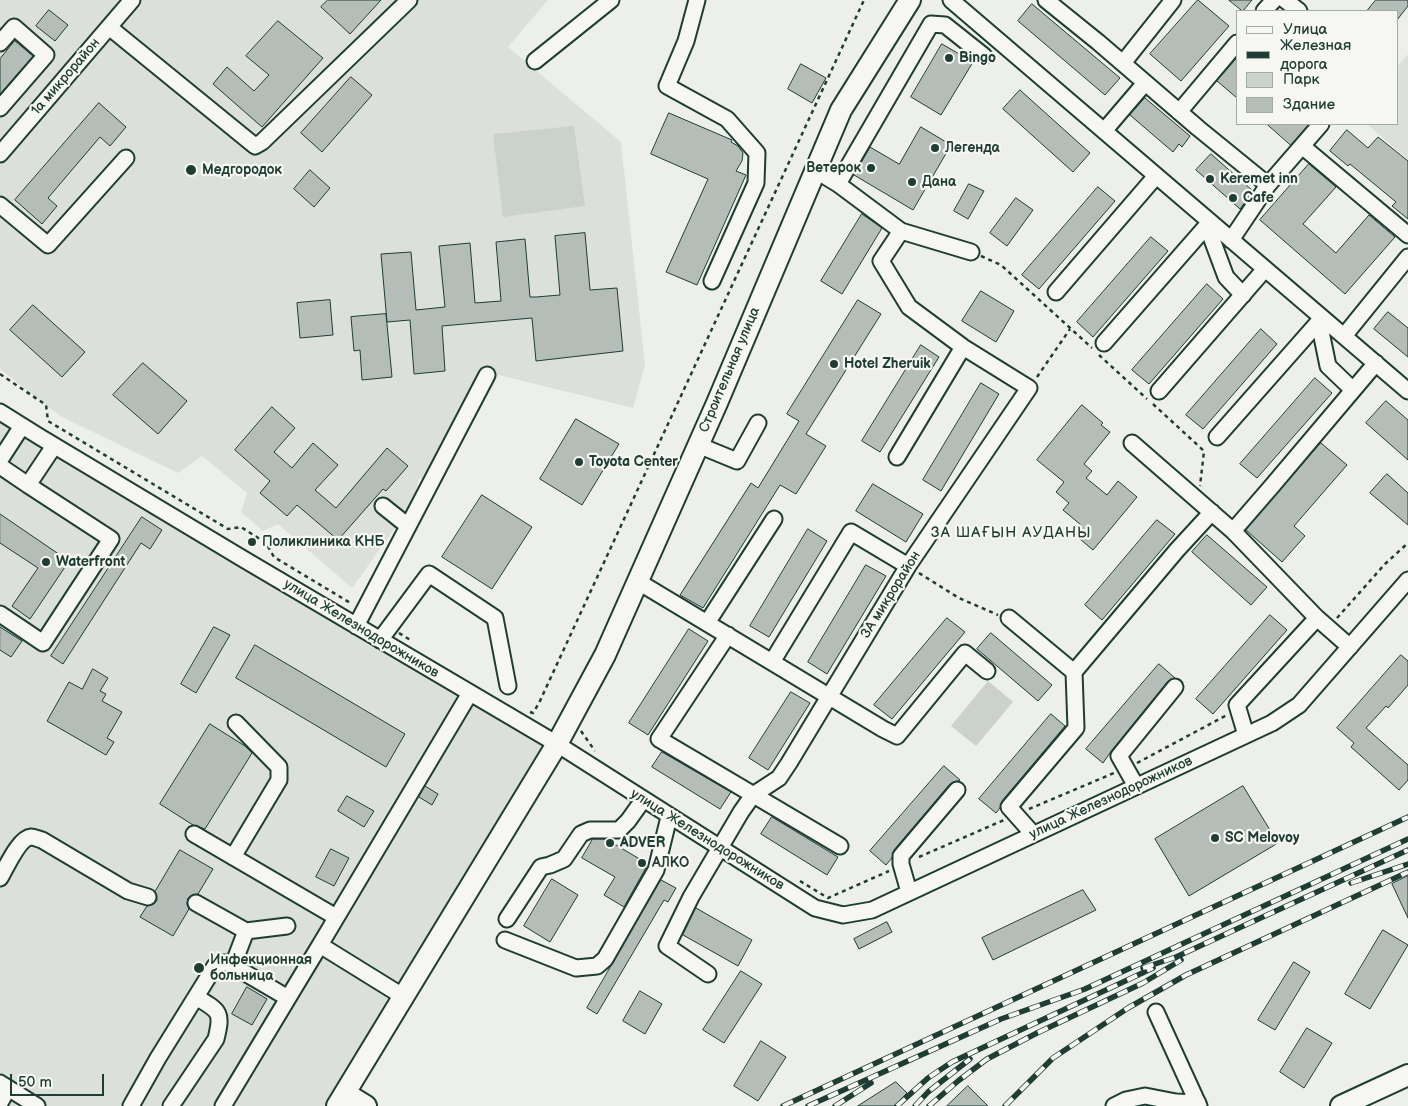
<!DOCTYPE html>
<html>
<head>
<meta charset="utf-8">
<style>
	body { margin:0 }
	#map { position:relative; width:1408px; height:1106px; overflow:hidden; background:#edefea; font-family:"Balsamiq Sans",sans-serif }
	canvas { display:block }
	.legend { position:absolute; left:1236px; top:10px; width:162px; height:115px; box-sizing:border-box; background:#f6f6f2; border:1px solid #a0aca6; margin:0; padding:6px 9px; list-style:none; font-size:15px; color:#1f3d34 }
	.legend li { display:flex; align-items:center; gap:10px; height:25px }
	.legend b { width:25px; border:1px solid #a0aca6 }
	.scale { position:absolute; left:10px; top:1074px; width:94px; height:22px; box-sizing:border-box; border:2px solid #1f3d34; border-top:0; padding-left:6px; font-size:15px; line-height:18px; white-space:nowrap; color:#1f3d34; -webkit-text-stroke:4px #f6f6f2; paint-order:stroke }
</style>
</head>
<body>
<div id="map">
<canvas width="1408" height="1106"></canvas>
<ul class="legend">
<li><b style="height:6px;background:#f6f6f2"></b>Улица</li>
<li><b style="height:6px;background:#1f3d34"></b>Железная дорога</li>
<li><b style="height:14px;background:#cbd2cc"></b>Парк</li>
<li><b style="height:14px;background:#b4bdb8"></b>Здание</li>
</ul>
<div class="scale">50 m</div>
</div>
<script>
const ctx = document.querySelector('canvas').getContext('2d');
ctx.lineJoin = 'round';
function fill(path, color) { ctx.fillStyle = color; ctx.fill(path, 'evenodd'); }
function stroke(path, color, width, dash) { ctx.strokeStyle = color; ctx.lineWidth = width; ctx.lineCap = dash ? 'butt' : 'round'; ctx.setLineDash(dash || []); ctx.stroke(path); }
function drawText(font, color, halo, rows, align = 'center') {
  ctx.font = font + ' "Balsamiq Sans",sans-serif'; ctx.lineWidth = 4.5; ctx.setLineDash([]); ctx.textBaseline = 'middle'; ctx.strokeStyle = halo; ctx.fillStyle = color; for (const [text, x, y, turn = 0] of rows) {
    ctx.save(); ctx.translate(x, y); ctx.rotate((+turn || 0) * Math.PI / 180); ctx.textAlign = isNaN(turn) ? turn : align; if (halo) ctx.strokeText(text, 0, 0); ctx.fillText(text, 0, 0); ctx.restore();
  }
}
fill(new Path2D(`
	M0 0H548L508 47 621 142 645 365 633 408 499 375 439 485 419 478 413 503 352 588 278 524 263 531 241 512 247 493 202 456 178 473 60 416 0 369Z
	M1408 54V160L1367 124H1397V67Z
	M0 412 557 744 337 1106H0Z`), '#dce0db');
fill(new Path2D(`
	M574 126 585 206 503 217 493 134Z
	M988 681 1013 702 976 746 951 726Z`), '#cbd2cc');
const building = new Path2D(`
	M328 0H381L350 34 321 7Z
	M1198 0 1229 26 1181 81 1150 54Z
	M1229 0H1252L1243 11Z
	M1376 0H1408V6L1397 20V11H1367Z
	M1032 4 1120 78 1105 95 1018 21Z
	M49 10 68 25 55 41 36 26Z
	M278 21 323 58 262 127 213 84 227 67 254 91 269 75 246 56Z
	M15 41 33 56 0 94V59Z
	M942 44 973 62 941 115 911 97Z
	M1237 58V98L1217 81Z
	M801 64 826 78 812 103 788 89Z
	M351 77 372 95 322 152 301 133Z
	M1020 90 1090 153 1073 172 1003 109Z
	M1145 98 1190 136 1182 147 1179 144 1173 152 1130 115Z
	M99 103 126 127 110 146 100 137 48 198 57 206 42 224 15 200Z
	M669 113 732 140 731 142 738 146 743 153 742 161 736 171 746 175 697 285 666 272 708 179 651 154Z
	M1267 124H1309L1291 145Z
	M921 127 951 145 913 210 854 175 870 147 899 164Z
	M1347 130 1368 148 1378 137 1408 161V219L1392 206 1396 202 1350 164 1348 166 1330 151Z
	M1211 154 1253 191 1240 209 1196 170Z
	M1309 164 1336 187 1303 224 1336 253 1369 215 1395 237 1345 294 1260 220Z
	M310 170 330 188 314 207 294 189Z
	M969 184 984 191 968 219 954 211Z
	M1098 187 1115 201 1039 289 1022 275Z
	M1016 198 1033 210 1007 246 990 233Z
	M862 214 882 228 842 294 821 281Z
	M585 233 590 290 617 288 623 351 536 361 532 318 442 326 445 371 414 374 410 320 387 322 381 254 411 252 416 310 445 307 439 246 470 243 475 303 501 301 496 242 525 239 530 297H536L560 295 555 236Z
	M1151 237 1168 251 1093 337 1077 322Z
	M1207 284 1223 299 1149 384 1132 370Z
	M981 291 1014 311 996 342 962 321Z
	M330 300 333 335 300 338 297 303Z
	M858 300 881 314 806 434 826 446 796 494 780 485 703 608 680 595 751 483 758 488 799 421 787 414Z
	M33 305 85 352 62 377 10 330Z
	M1388 312 1408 328V357L1374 329Z
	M386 314 392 377 362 380 360 350 354 351 351 317Z
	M1261 329 1277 344 1203 429 1186 415Z
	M921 345 939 357 880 452 862 441Z
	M143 363 187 401 158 434 113 395Z
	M1315 378 1332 393 1257 478 1240 464Z
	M981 383 999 394 941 491 923 480Z
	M1386 401 1408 420V460L1366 423Z
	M1082 405 1103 423 1101 425 1110 432 1084 464 1092 471 1086 478 1107 495 1118 481 1137 497 1093 550 1074 534 1081 525 1063 510 1069 503 1056 492 1064 482 1037 460Z
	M272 407 295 428 274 452 292 468 313 443 338 465 315 490 336 508 387 448 408 466 386 491 383 489 338 540 297 505 287 516 260 493 270 481 235 450Z
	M576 419 619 444 582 505 540 479Z
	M1321 443 1347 465 1294 526 1305 536 1282 562 1246 530Z
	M1387 474 1408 493V525L1370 493Z
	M873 484 923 514 906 542 856 511Z
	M482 495 532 527 492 589 442 557Z
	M0 514 63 557 65 567 30 619 12 606 38 568 0 543Z
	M142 517 162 530 150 549 141 543 63 664 51 656Z
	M1157 520 1175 534 1102 620 1085 605Z
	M808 529 827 541 769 637 750 626Z
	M1207 535 1267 587 1251 605 1192 552Z
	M866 565 886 576 827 674 808 662Z
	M1270 615 1287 630 1213 714 1196 699Z
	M947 618 965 632 892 719 874 705Z
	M0 627 22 641 11 657 0 650Z
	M214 627 230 635 196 693 181 684Z
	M689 629 708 641 648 735 629 723Z
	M991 633 1052 685 1038 701 977 649Z
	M255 645 405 734 386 767 236 678Z
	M1401 655 1408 661V685L1388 708 1386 706 1366 728 1408 765V780L1399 790 1351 747 1354 743 1337 728Z
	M1159 664 1175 678 1168 681 1112 750 1103 763 1086 749Z
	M93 669 108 678 100 691 106 694 102 701 122 712 107 738 114 742 106 755 47 721 69 682 82 689Z
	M791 692 810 703 768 770 749 758Z
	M1051 714 1065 726 1002 801 1000 808 996 813 979 799Z
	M210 724 245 746 252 753 205 829 193 825 160 804Z
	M662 752 731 792 720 809 652 767Z
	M944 766 960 780 950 784 894 850 892 858 886 865 870 851Z
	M425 786 438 794 432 805 419 797Z
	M1243 786 1278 843 1189 896 1155 839Z
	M347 796 374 811 364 827 338 811Z
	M772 817 838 857 827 875 761 834Z
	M593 839H606L648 864 624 907 604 895 615 877 582 858Z
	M331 849 349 858 334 886 316 877Z
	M180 850 213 869 198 894 192 895 188 898 187 904 189 909 173 936 140 917 147 906 154 904 157 900 155 892Z
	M1408 876V918L1392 884Z
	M552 879 578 895 550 942 524 926Z
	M661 880 676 888 668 902 664 900 597 1014 587 1008Z
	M1083 890 1096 910 993 960 982 938Z
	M696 908 752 940 738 966 683 935Z
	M887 922 892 932 859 949 854 939Z
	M1383 930 1408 945 1370 1009 1345 994Z
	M1294 962 1310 972 1275 1030 1258 1020Z
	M741 971 762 984 724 1043 703 1030Z
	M247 987 267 999 252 1025 232 1014Z
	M640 991 662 1004 645 1034 623 1021Z
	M1307 1028 1332 1043 1304 1088 1280 1072Z
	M761 1041 786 1057 758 1101 734 1086Z
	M896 1082 907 1093 894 1106H858Z
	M968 1086 988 1106H947Z`);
fill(building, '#b4bdb8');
stroke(building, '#1f3d34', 1);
const minor = new Path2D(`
	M697 0 686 41 667 86 727 119 757 153 756 183 712 281
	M951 0 1408 391
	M1046 0 1098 42 1198 128 1268 185 1231 240
	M1285 0 1299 11
	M1264 11 1274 0
	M109 27 255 146 262 142 409 0
	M0 43 14 27 46 55 0 108
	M535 61 611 0
	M1123 63 1173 0
	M1179 112 1237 43
	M1104 131 1145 83
	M1302 146 1408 235
	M0 154 132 0
	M838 184 931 24 945 25 984 56
	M1268 185 1321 124
	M0 205 48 245 126 158
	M1207 226 1226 277 1243 295
	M901 231 971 252
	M1056 292 1156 176
	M1319 322 1328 366 1353 390
	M1344 336 1408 257
	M1104 343 1210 222
	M1159 391 1265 269
	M0 412 40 437 245 560 557 744 815 908 843 915 872 910 1272 723 1299 705 1408 580
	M1217 437 1322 318
	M1132 443 1233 531
	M698 445 737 461 758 423
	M897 457 963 347
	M0 460 22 426
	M0 466 28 485
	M383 506 408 526
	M637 581 883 729 897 736 965 653 987 671
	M0 614 43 643 111 539 28 485 54 446
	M1009 618 1074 672
	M707 623 774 519
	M356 626 487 375
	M728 635 659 739 840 846
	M380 640 429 574 495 618 508 686
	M1350 647 1317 618 1233 531 1272 486 1376 363
	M772 662 851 532 908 566
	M1246 735 1237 705 1317 618
	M1136 786 1119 756 1175 687
	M194 834 336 917
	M1033 834 1009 807 1076 728 1074 672 1177 550 1212 512
	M233 857 279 780V767L236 723
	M0 878C6 868 19 838 31 837 34 837 38 839 42 840L128 891 148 897
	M909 892 901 864V856L957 790
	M196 903 246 931 287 926
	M507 919 541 867 550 865 564 859 581 834 590 830H619L628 821 643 800
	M505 940 576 968 597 966 605 959 656 870 669 817
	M320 945 470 693
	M233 965 246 931
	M708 974 667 946 691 897 741 812 753 795 779 778 789 763 908 566 1029 388 963 347 909 307 881 261 901 231 838 184 815 170
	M1156 1012 1199 1106
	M0 1083 37 1106
	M0 1103 8 1088
	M131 1106 158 1058 215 966 222 963H228L288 998
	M171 1106 216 1039C223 1011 219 1011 196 997
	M223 1106 320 945 404 997
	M1114 1106 1126 1100 1145 1096 1176 1102 1198 1103`);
const major = new Path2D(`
	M345 1093 366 1106
	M337 1106 557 744 605 655 717 403 841 110 910 0
	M1341 1106 1408 1075`);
stroke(minor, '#1f3d34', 19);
stroke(major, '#1f3d34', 24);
stroke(new Path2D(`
	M981 256 1001 265 1092 348
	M1099 355 1147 399
	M0 374 46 405 48 421 228 529 241 527 266 543 274 557 352 604
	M1037 377 1070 329
	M1153 404 1204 451 1200 486
	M919 573 959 598 998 615
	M1337 618 1385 564 1408 543
	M399 633 412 641
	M530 712 533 713 539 703 864 0
	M581 731 595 751
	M1137 763 1227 715
	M1029 809 1114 773
	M919 857 1004 820
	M800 881 828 898 889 871`), '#1f3d34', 2.5, [4, 4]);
stroke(minor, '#f6f6f2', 15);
stroke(major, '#f6f6f2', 20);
const rail = new Path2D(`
	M1351 883 1408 864
	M1143 968 1176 957 1408 850
	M783 1106 1408 817
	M808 1106 1001 1019 1085 989 1408 839
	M835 1106 871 1083
	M897 1106 928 1078 952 1062 1153 968
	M915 1106 928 1092 970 1059
	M929 1106 958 1081 987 1059 1037 1033 1143 983 1181 960
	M1005 1106 1053 1058 1128 1008 1186 975 1408 872`);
stroke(rail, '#1f3d34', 5.5);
stroke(rail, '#f6f6f2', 4, [11]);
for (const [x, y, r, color] of [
	[949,58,5,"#1f3d34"],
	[935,148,5,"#1f3d34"],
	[871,168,5,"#1f3d34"],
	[191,170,6,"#1f3d34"],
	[1210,179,5,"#1f3d34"],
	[912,182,5,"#1f3d34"],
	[1233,198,5,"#1f3d34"],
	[834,364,5,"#1f3d34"],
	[579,462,5,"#1f3d34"],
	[252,542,5,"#1f3d34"],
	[46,562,5,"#1f3d34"],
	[1215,838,5,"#1f3d34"],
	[610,843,5,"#1f3d34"],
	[642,863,5,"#1f3d34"],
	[199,968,6,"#1f3d34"]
]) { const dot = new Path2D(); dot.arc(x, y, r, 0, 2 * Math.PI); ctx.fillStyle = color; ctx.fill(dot); stroke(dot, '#f6f6f2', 2); }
drawText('bold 14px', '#1f3d34', '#f6f6f2', [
	["Bingo",959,58],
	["Легенда",945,148],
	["Ветерок",861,168,"right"],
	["Медгородок",202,170],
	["Keremet inn",1220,179],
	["Дана",922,182],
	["Cafe",1243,198],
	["Hotel Zheruik",844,364],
	["Toyota Center",589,462],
	["Поликлиника КНБ",262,542],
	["Waterfront",56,562],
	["SC Melovoy",1225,838],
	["ADVER",620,843],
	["АЛКО",652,863],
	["Инфекционная",210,960],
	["больница",210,976]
], 'left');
drawText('14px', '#1f3d34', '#f6f6f2', [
	["1а микрорайон",66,77,-49],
	["Строительная улица",730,370,-67],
	["3А микрорайон",891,595,-58],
	["улица Железнодорожников",361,629,31],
	["улица Железнодорожников",1111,798,-25],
	["улица Железнодорожников",707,840,32]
]);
ctx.letterSpacing = '1px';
drawText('15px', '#1f3d34', '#f6f6f2', [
	["3А ШАҒЫН АУДАНЫ",1011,533]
]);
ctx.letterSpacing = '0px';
</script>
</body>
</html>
